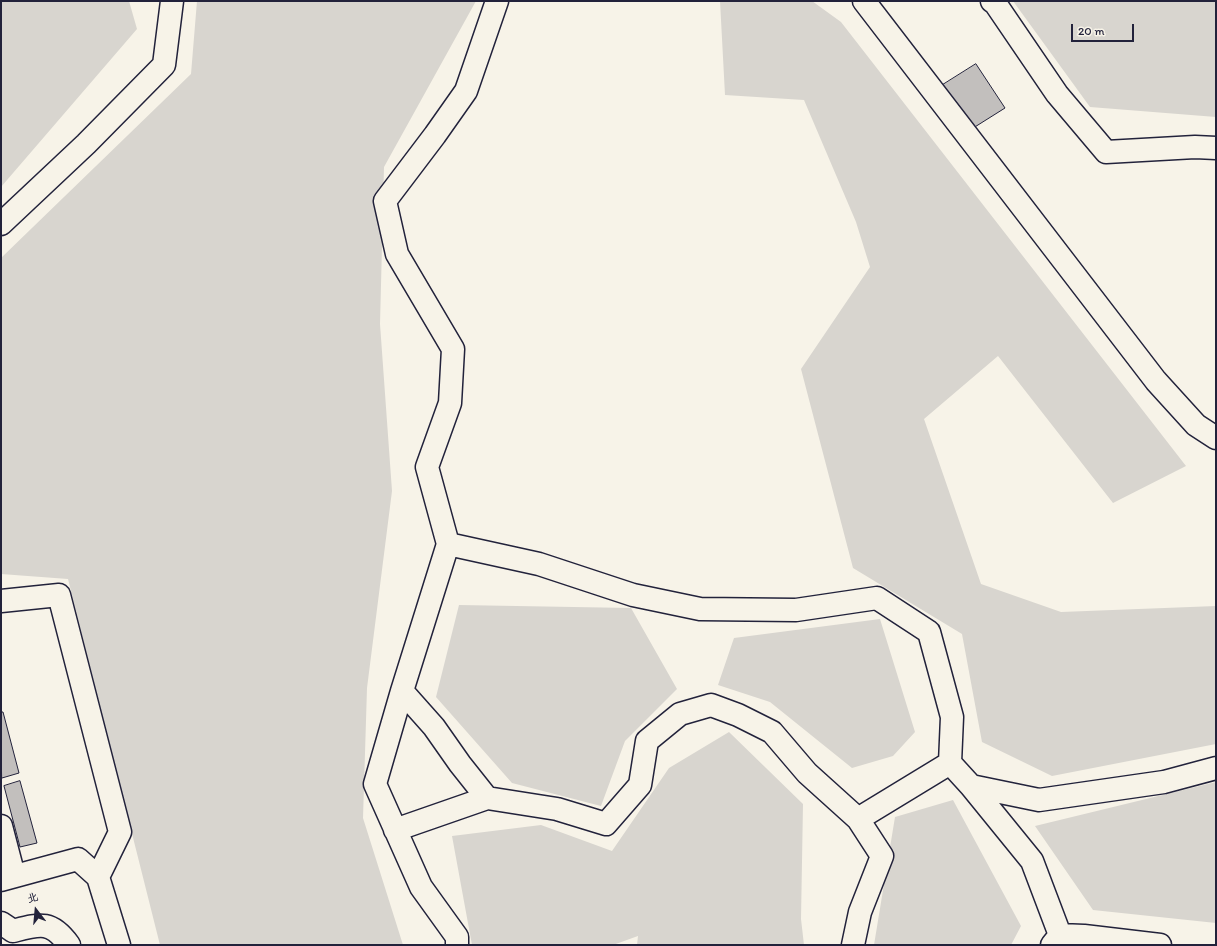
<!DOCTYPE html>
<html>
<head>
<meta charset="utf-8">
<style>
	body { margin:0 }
	#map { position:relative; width:1217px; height:946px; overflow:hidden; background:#f7f3e8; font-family:Itim,"LXGW WenKai TC",sans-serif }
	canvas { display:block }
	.frame { position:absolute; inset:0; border:2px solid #22223b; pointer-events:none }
	.north { position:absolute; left:16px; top:890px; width:40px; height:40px; -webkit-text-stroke:3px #f7f3e8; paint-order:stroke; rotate:344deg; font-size:11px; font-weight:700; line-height:16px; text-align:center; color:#22223b }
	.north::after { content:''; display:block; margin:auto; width:14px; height:18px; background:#22223b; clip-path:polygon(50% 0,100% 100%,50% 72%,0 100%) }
	.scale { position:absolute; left:1071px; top:24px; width:63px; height:18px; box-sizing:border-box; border:2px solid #22223b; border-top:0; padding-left:5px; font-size:12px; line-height:14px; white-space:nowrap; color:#22223b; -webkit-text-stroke:3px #f7f3e8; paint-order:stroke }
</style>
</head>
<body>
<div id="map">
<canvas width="1217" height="946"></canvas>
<div class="frame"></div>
<div class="north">北</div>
<div class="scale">20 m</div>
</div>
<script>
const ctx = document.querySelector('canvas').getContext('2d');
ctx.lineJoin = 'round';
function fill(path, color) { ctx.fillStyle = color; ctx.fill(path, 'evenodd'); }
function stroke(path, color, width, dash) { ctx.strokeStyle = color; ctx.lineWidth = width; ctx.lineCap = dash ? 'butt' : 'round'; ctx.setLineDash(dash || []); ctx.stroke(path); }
fill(new Path2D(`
	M1 1H129L137 29 1 187Z
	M197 1H476L384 167 380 324 392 491 367 688 363 818 403 945H160L68 579 1 574V258L191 74Z
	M720 1H812L841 22 1186 466 1113 503 998 356 924 419 981 584 1061 612 1216 606V744L1052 776 982 742 962 634 853 568 801 369 870 267 856 222 804 100 725 95Z
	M1013 1H1216V117L1090 107Z
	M459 605 631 608 677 689 625 741 601 806 512 783 436 697Z
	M880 619 915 732 893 756 852 768 770 702 718 685 734 638Z
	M729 732 803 804 801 919 804 945H637L638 936 613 945H472L452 836 541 825 612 851 669 768Z
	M1216 782V923L1093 910 1035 826Z
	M953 800 1021 926 1011 945H874L895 817Z`), '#d8d5cf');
const building = new Path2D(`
	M976 64 1005 108 970 130 941 86Z
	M1 712H3L19 773 2 778Z
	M20 781 37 843 20 847 4 786Z`);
fill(building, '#c2bfbd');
stroke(building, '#22223b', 1);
const minor = new Path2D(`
	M864 1 1156 381 1196 425 1216 438
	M992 1 995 3 1057 94 1106 152 1195 147 1216 148
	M1 224 86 144 164 65 172 1
	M448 544 539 564 633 595 700 609 796 610 877 598 929 632 952 717 950 763 971 786 1039 800 1164 782 1216 768
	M1 601 59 595 120 832 98 877
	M402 691 434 727 460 764 487 798
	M971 786 1032 861 1060 935
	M858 819 950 763
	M1 826 14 876
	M395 830 487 798 557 809 606 824 640 785 647 741 680 714 711 705 738 715 772 732 807 773 858 819 882 856 860 912 853 945
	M1 880 78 859 98 877 119 945
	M1 923 13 931C40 924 51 920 69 945
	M457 945V937L421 887 375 784 402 691 448 544 427 467 450 403 453 349 397 254 385 201 435 135 466 91 497 1
	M1052 945 1060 935 1084 936 1160 945`);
stroke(minor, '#22223b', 25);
stroke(minor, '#f7f3e8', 22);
</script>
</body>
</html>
